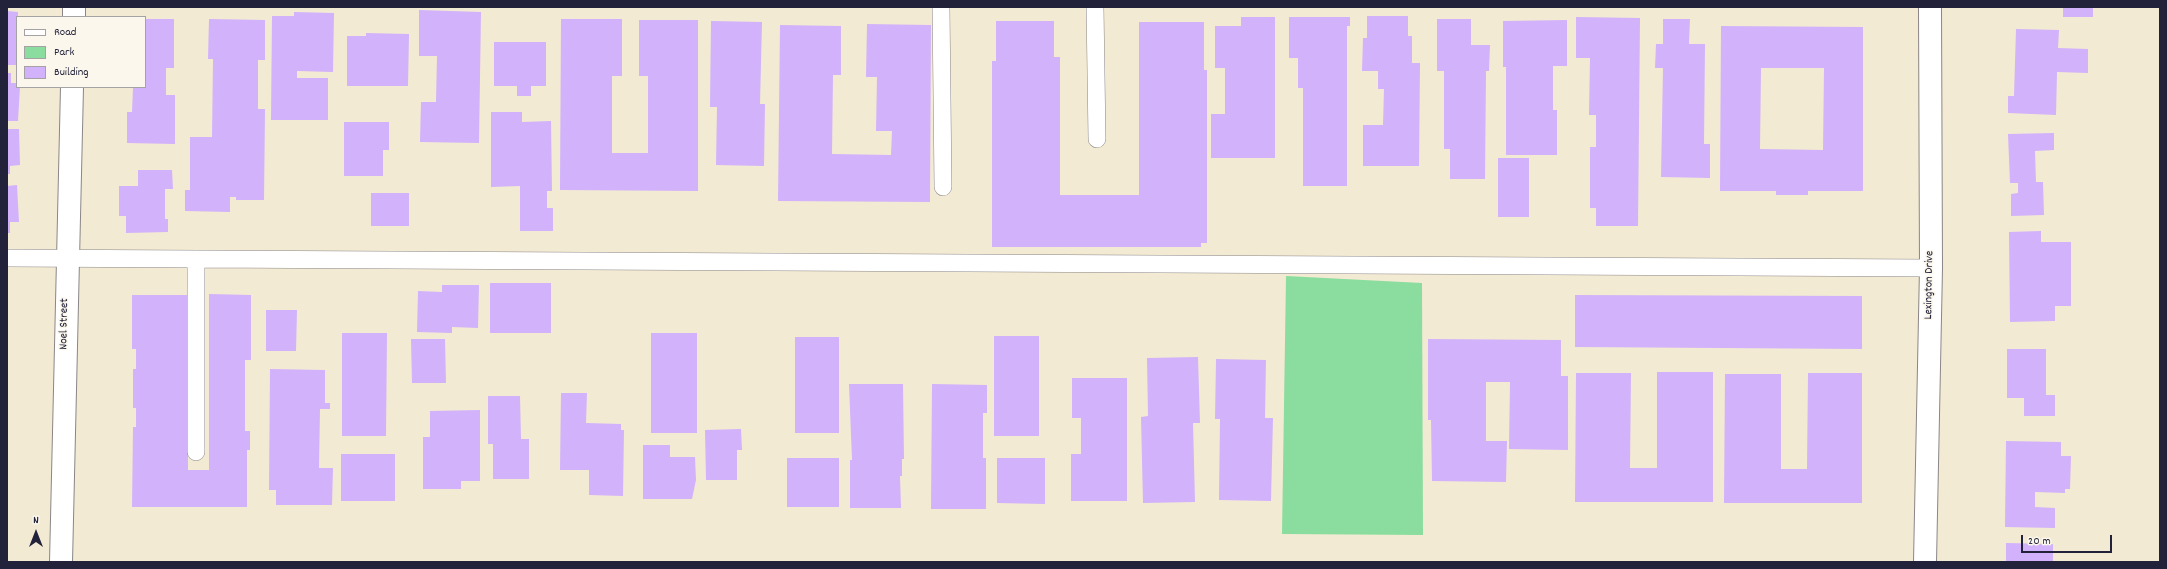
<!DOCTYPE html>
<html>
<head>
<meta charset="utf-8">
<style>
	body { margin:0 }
	#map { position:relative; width:2167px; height:569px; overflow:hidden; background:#f3ead3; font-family:Dekko,sans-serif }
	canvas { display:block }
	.frame { position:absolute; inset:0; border:8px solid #22223b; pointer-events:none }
	.legend { position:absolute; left:16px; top:16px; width:130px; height:72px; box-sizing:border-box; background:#fbf7ec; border:1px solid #a4a2a5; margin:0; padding:5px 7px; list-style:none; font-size:12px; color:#22223b }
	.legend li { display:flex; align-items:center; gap:8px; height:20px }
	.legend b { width:20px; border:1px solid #a4a2a5 }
	.north { position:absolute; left:16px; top:513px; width:40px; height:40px; -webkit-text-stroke:3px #fbf7ec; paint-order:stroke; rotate:0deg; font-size:11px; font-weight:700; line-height:16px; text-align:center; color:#22223b }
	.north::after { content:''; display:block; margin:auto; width:14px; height:18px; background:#22223b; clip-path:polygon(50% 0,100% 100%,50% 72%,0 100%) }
	.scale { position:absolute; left:2021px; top:535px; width:91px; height:18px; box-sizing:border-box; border:2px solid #22223b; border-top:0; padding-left:5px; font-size:12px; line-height:14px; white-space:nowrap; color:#22223b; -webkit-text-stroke:3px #fbf7ec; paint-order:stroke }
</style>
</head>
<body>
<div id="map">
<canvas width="2167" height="569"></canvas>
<div class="frame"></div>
<ul class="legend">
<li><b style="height:5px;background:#fff"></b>Road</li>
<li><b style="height:11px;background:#8add9e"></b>Park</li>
<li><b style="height:11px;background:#d1b2fb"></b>Building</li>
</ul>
<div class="north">N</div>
<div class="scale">20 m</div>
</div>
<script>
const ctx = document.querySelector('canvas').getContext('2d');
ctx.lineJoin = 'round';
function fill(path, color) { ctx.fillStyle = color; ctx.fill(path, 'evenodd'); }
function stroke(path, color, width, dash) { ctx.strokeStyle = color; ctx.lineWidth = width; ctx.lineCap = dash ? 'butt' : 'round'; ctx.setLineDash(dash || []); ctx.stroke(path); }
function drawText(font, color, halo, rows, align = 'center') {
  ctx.font = font + ' Dekko,sans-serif'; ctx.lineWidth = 3; ctx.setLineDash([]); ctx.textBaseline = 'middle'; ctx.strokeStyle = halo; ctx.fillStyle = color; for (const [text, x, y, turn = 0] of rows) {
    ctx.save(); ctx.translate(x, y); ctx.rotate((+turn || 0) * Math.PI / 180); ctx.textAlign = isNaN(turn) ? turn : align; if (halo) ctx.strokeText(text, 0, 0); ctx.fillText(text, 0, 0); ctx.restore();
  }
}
fill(new Path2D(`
	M1286 276 1422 283 1423 535 1282 534Z`), '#8add9e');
fill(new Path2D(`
	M2063 7H2093V17H2063Z
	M419 10 481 12 479 143 420 142 421 102H436L437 56H419Z
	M7 11 18 12 17 65H7Z
	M294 12 334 13 333 72 297 71V78H328V120H271L272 16H294Z
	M1367 16H1408V36H1412V63H1420L1419 166H1363V125H1383L1384 89H1378V71H1362L1363 38H1367Z
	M1241 17H1275V158H1211V114H1225V68H1215V26H1241Z
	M1289 17H1350V26H1347V186H1303V88H1298V58H1289Z
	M1576 17 1640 18 1638 226H1596V208H1590V147H1596V115H1589L1590 58H1576Z
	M145 19H174V68H166V95H175V144L127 143V112H132L133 87H145Z
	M209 19 265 20V60H258V109H265L264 200H236V197H230V212L185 211V190H190V137H212L213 59H208Z
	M561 19H622V76H612V153H648V76H639V20H698V191L560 190Z
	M1437 19H1471V45H1490L1489 71H1486L1485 179H1450V149H1444V71H1437Z
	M1663 19H1690L1689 44H1705L1704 144H1710V178L1661 177 1663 68H1655L1656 44H1663Z
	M1567 20V66H1553V110H1557V155H1506V67H1503V21Z
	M711 21 762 22 760 104H765L764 166 716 165 717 107H710Z
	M996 21H1054V57H1060V195H1139V22H1204V70H1207V243H1201V247H992V61H996Z
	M867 24 931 25 930 202 778 201 780 25 841 26V75H833L832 154 891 155 892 131H876L877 77H866Z
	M1721 26 1863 27V191H1808V195H1776V191H1720ZM1761 68H1824L1823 150 1760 149Z
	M2016 29 2059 30 2058 48 2088 49V73L2057 72 2056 115 2008 113V96H2014Z
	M366 33 409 34 408 86H347V36H366Z
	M494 42H546V86H531V96H517V86H494Z
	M7 73H11V83H17V87H20L18 121H7Z
	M491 112H522V122L551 121 552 191H547V208H553V231H520V186L491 187Z
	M344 122H389V150H383V176H344Z
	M7 129H19L20 165 10 166V174H7Z
	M2054 133V150L2035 151 2036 182H2043L2044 215 2011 216V194L2018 193V183H2010L2008 134Z
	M1498 158H1529V217H1498Z
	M138 170H172L173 189H165V219H168V232L126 233V216H119V186H138Z
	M17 185 19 222H10V233H7V186Z
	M371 193H409V226H371Z
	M2041 231V242H2071V306H2055V321L2010 322 2009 232Z
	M490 283H551V333H490Z
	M442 285H479L478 328 452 327V333L417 332 418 291 442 292Z
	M209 294 251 295V360H245V431H250V450H247V507H132L133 427H136V408H133V369H136V349H132V295H188V470H209Z
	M1575 295 1862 296V349L1575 347Z
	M266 310H297L296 351H266Z
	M342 333H387L386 436H342Z
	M651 333H697V433H651Z
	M994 336H1039V436H994Z
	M795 337H839V433H795Z
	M411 339H445L446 383H412Z
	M1428 339 1561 340V376H1568V450L1509 449 1510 382H1486V441H1507L1506 482 1432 481 1431 420H1428Z
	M2007 349H2046V395H2055V416H2024V398H2007Z
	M1198 357 1200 423H1193L1195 502 1143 503 1141 417 1148 416 1147 358Z
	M1216 359 1266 360 1265 418H1273L1271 501 1219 500 1220 419H1215Z
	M270 369 325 370V403H330V409H320L319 468H333L332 505H276V490H269Z
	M1657 372H1713V502H1575L1576 373H1631L1630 468H1657Z
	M1808 373H1862V503H1724L1725 374H1781V469H1807Z
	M1072 378H1127V501H1071V454H1081V418H1072Z
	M849 384H903L904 459H902V476H900L901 508H850V460H852Z
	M932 384 987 385V413H983V458H986V509H931Z
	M561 393H587L586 423 621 424V430H624L623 496 589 495V470H560Z
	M488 396H520L521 439H529V479H493V444H488Z
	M480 410V481H461V489H423V437H430V411Z
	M741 429 742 450H737V480H706L705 430Z
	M2006 441 2061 442V456H2071L2070 489H2065V493L2035 492V507L2055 508V528L2005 527Z
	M643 445H670V457H695L696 480 692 499H643Z
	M341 454H395V501H341Z
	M787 458H839V507H787Z
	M997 458H1045V504L997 503Z
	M2006 543 2053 544V562H2006Z`), '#d1b2fb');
const lane = new Path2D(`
	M941 7 943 187
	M1095 7 1097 139
	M7 258 1931 268
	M196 259V452`);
const street = new Path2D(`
	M74 17V7
	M61 562 72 87`);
const secondary = new Path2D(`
	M1925 562 1931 268 1930 7`);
stroke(lane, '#8a8687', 18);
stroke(street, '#8a8687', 24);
stroke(secondary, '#8a8687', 24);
stroke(lane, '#fff', 17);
stroke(street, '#fff', 22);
stroke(secondary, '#fff', 22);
drawText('12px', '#22223b', '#fbf7ec', [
	["Lexington Drive",1930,285,-89],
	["Noel Street",65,324,-89]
]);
</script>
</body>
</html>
